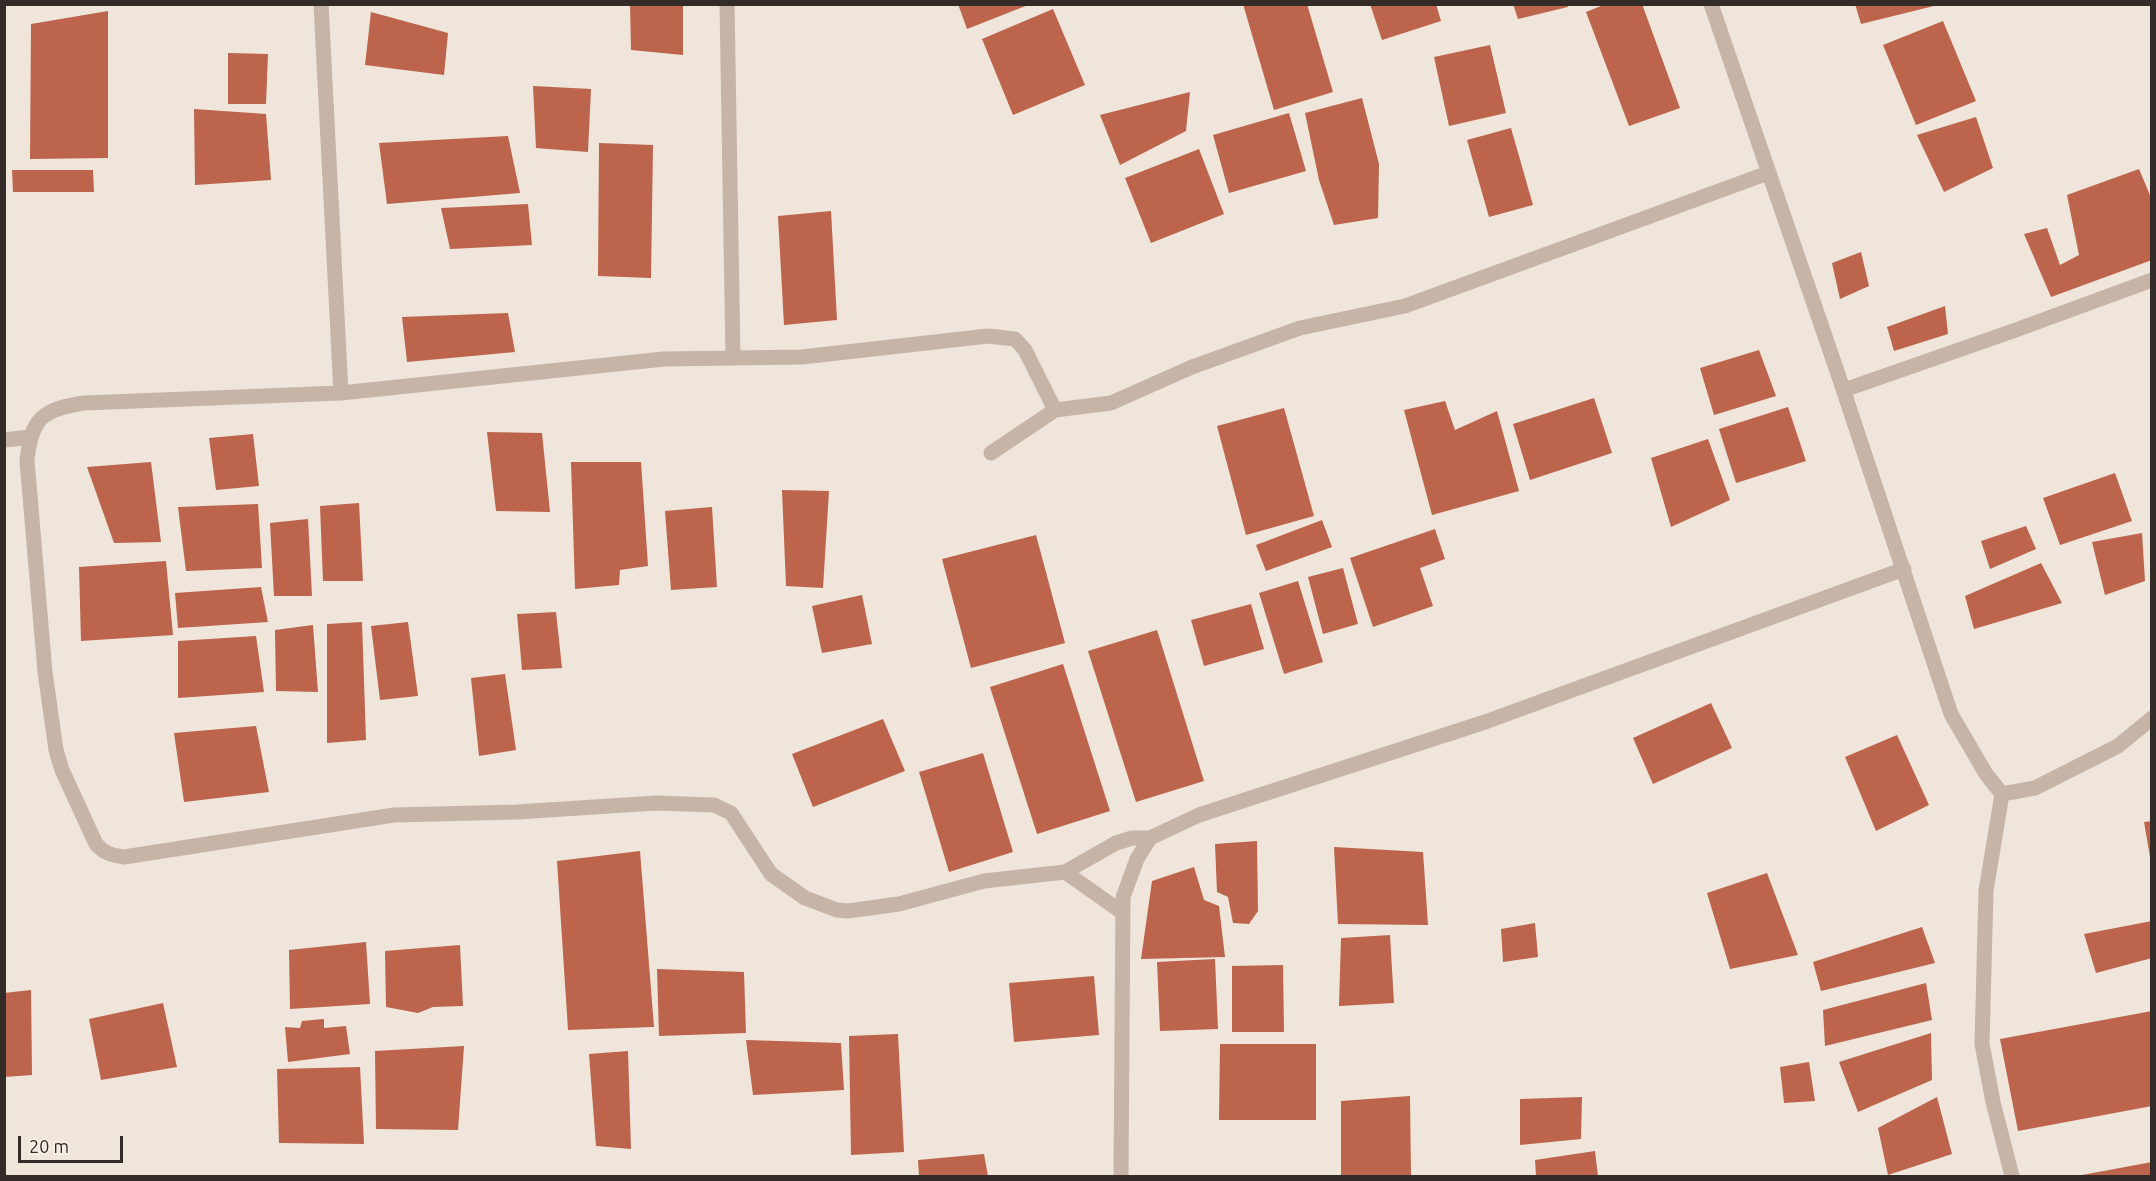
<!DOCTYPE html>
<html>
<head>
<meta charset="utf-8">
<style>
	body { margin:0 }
	#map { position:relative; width:2156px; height:1181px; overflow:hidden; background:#efe5da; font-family:Ubuntu,sans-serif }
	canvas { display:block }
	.frame { position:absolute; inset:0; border:6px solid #332b27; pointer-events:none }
	.scale { position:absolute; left:18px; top:1136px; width:105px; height:27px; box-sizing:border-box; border:3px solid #332b27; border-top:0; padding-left:8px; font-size:18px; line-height:21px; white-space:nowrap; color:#332b27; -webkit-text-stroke:4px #f7efe6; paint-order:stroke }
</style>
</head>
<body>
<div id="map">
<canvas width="2156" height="1181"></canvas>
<div class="frame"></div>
<div class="scale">20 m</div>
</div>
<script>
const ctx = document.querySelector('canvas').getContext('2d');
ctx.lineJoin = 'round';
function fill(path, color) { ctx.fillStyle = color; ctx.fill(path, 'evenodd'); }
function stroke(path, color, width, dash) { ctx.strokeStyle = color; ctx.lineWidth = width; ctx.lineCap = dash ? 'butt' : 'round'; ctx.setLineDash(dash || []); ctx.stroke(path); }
fill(new Path2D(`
	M630 4H683V55L631 50Z
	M958 4H1028V5L967 29Z
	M1243 4H1307L1333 92 1274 110Z
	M1370 4H1436L1441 21 1382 40Z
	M1513 4H1567L1568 7 1518 19Z
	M1606 4H1642L1680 108 1629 126 1586 12Z
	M1855 4H1938V5L1861 24Z
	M1053 9 1085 85 1013 115 982 39Z
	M108 11V158L30 159 31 24Z
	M371 12 448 33 444 75 365 65Z
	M1943 21 1976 101 1916 125 1883 45Z
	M1490 45 1506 113 1449 126 1434 57Z
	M228 53 268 54 266 104H228Z
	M533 86 591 89 588 152 536 148Z
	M1190 92 1186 131 1120 165 1100 115Z
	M1362 98 1379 164 1378 218 1334 225 1319 180 1305 113Z
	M194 109 266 114 271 180 195 185Z
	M1289 113 1306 171 1229 193 1213 135Z
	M1976 117 1993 168 1944 192 1917 135Z
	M1511 128 1533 205 1489 217 1467 140Z
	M508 136 520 193 387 204 379 143Z
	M599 143 653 145 651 278 598 276Z
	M1199 149 1224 214 1151 243 1125 178Z
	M2139 169 2152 200V260L2051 297 2024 234 2047 228 2060 265 2079 255 2067 195Z
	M12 170H93L94 192H13Z
	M528 204 532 245 450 249 441 208Z
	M831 211 837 320 784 325 778 216Z
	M1861 252 1869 286 1840 299 1832 263Z
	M1945 306 1948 334 1894 351 1887 327Z
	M508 313 515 352 407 362 402 317Z
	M1759 350 1776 396 1714 415 1700 368Z
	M1594 398 1612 453 1530 480 1513 424Z
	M1445 401 1455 430 1497 411 1519 491 1432 515 1404 410Z
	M1788 407 1806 461 1736 483 1719 429Z
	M1284 408 1314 516 1246 535 1217 426Z
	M487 432 542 433 550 512 496 511Z
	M253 434 259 486 216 490 209 438Z
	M1708 439 1730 500 1671 527 1651 458Z
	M151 462 161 542 114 543 87 467Z
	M571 462H641L648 566 620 570 619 585 575 589Z
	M2115 473 2132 521 2060 545 2043 498Z
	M782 490 829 491 823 588 786 586Z
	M359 503 363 581H323L320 506Z
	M258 504 262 568 186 571 178 507Z
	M712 507 717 587 671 590 665 511Z
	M308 519 312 596H274L270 523Z
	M1322 520 1332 547 1266 571 1256 545Z
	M2026 526 2036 549 1990 569 1981 541Z
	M1435 529 1445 559 1420 568 1433 606 1373 627 1350 558Z
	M2142 533 2145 581 2105 595 2092 542Z
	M1036 535 1065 643 971 668 942 559Z
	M166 561 173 635 81 641 79 567Z
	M2041 563 2062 603 1974 629 1965 596Z
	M1343 568 1358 624 1323 634 1308 577Z
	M1298 581 1323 662 1284 674 1259 593Z
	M261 587 268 622 178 628 175 593Z
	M862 595 872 644 822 653 812 606Z
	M1251 604 1264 649 1204 666 1191 620Z
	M556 612 562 668 522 670 517 614Z
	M362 622 366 740 327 743V624Z
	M408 622 418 696 380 700 371 626Z
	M313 625 318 692 276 691 275 630Z
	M1157 630 1204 781 1136 802 1088 651Z
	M256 636 264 692 178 698V641Z
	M1063 664 1110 811 1037 834 990 687Z
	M505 674 516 750 479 756 471 678Z
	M1711 703 1732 748 1653 784 1633 738Z
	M883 719 905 771 813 807 792 754Z
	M256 726 269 792 184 802 174 733Z
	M1897 735 1929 805 1876 831 1845 757Z
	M983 753 1013 852 949 872 919 772Z
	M2152 821V857H2150L2144 822Z
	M1257 841 1258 911 1249 924 1233 923 1228 897 1217 892 1215 844Z
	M1334 847 1423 852 1428 925 1338 924Z
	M640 851 654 1027 568 1030 557 861Z
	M1194 867 1204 900 1219 906 1225 957 1141 959 1152 881Z
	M1767 873 1798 955 1730 969 1707 893Z
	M2152 921V958L2096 973 2084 934Z
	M1535 923 1538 957 1503 962 1501 929Z
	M1922 927 1935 963 1821 991 1813 962Z
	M1390 935 1394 1003 1339 1006 1341 938Z
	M366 942 370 1004 290 1009 289 950Z
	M460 945 463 1006 433 1007 418 1013 386 1007 385 951Z
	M1215 959 1218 1029 1160 1031 1157 962Z
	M1283 965 1284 1032H1232V966Z
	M657 969 744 972 746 1033 659 1036Z
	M1094 976 1099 1035 1014 1042 1009 983Z
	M1926 983 1932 1020 1825 1046 1823 1010Z
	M31 990 32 1075 4 1077V993Z
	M163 1003 177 1067 101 1080 89 1019Z
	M2152 1011V1106L2018 1131 2000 1039Z
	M324 1019V1028L346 1026 350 1054 288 1062 285 1027 300 1028 302 1021Z
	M1931 1033 1932 1080 1858 1112 1839 1062Z
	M898 1034 904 1152 851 1155 849 1036Z
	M746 1040 841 1043 844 1090 753 1095Z
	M1220 1044H1316V1120H1219Z
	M464 1046 458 1130 376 1129 375 1051Z
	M628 1051 631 1149 596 1146 589 1054Z
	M1809 1062 1815 1101 1784 1103 1780 1067Z
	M360 1067 364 1144 279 1143 277 1069Z
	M1410 1096 1411 1176H1341V1101Z
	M1582 1097 1581 1139 1520 1145V1099Z
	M1937 1097 1952 1154 1888 1175 1878 1128Z
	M1595 1151 1598 1176H1536L1535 1160Z
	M984 1154 988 1176H919L918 1160Z
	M2152 1162V1176H2082V1175Z`), '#bc644c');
stroke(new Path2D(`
	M321 4 341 393
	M727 4 733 357
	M1711 4 1838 374 1951 714 1986 774 2002 794 1986 891 1982 1044 1993 1102 2012 1176
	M1844 390 2013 331 2152 280
	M1055 410 1025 350 1015 339 988 336 802 357 664 359 341 393 84 403C43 409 31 418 27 461L45 672 56 750 62 770 96 844C105 854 112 855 124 857L394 815 517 812 656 803 714 805 731 813 771 874 805 898 837 910 848 911 899 904 984 881 1065 872 1116 843 1132 838H1150L1199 815 1485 722 1904 569
	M4 440 30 437
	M991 453 1055 410 1111 403 1192 367 1300 328 1405 306 1768 173
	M2002 794 2035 788 2118 746 2152 718
	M1065 872 1123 913
	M1121 1176 1123 897 1137 859 1150 838`), '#c6b4a7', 15);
</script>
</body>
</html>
